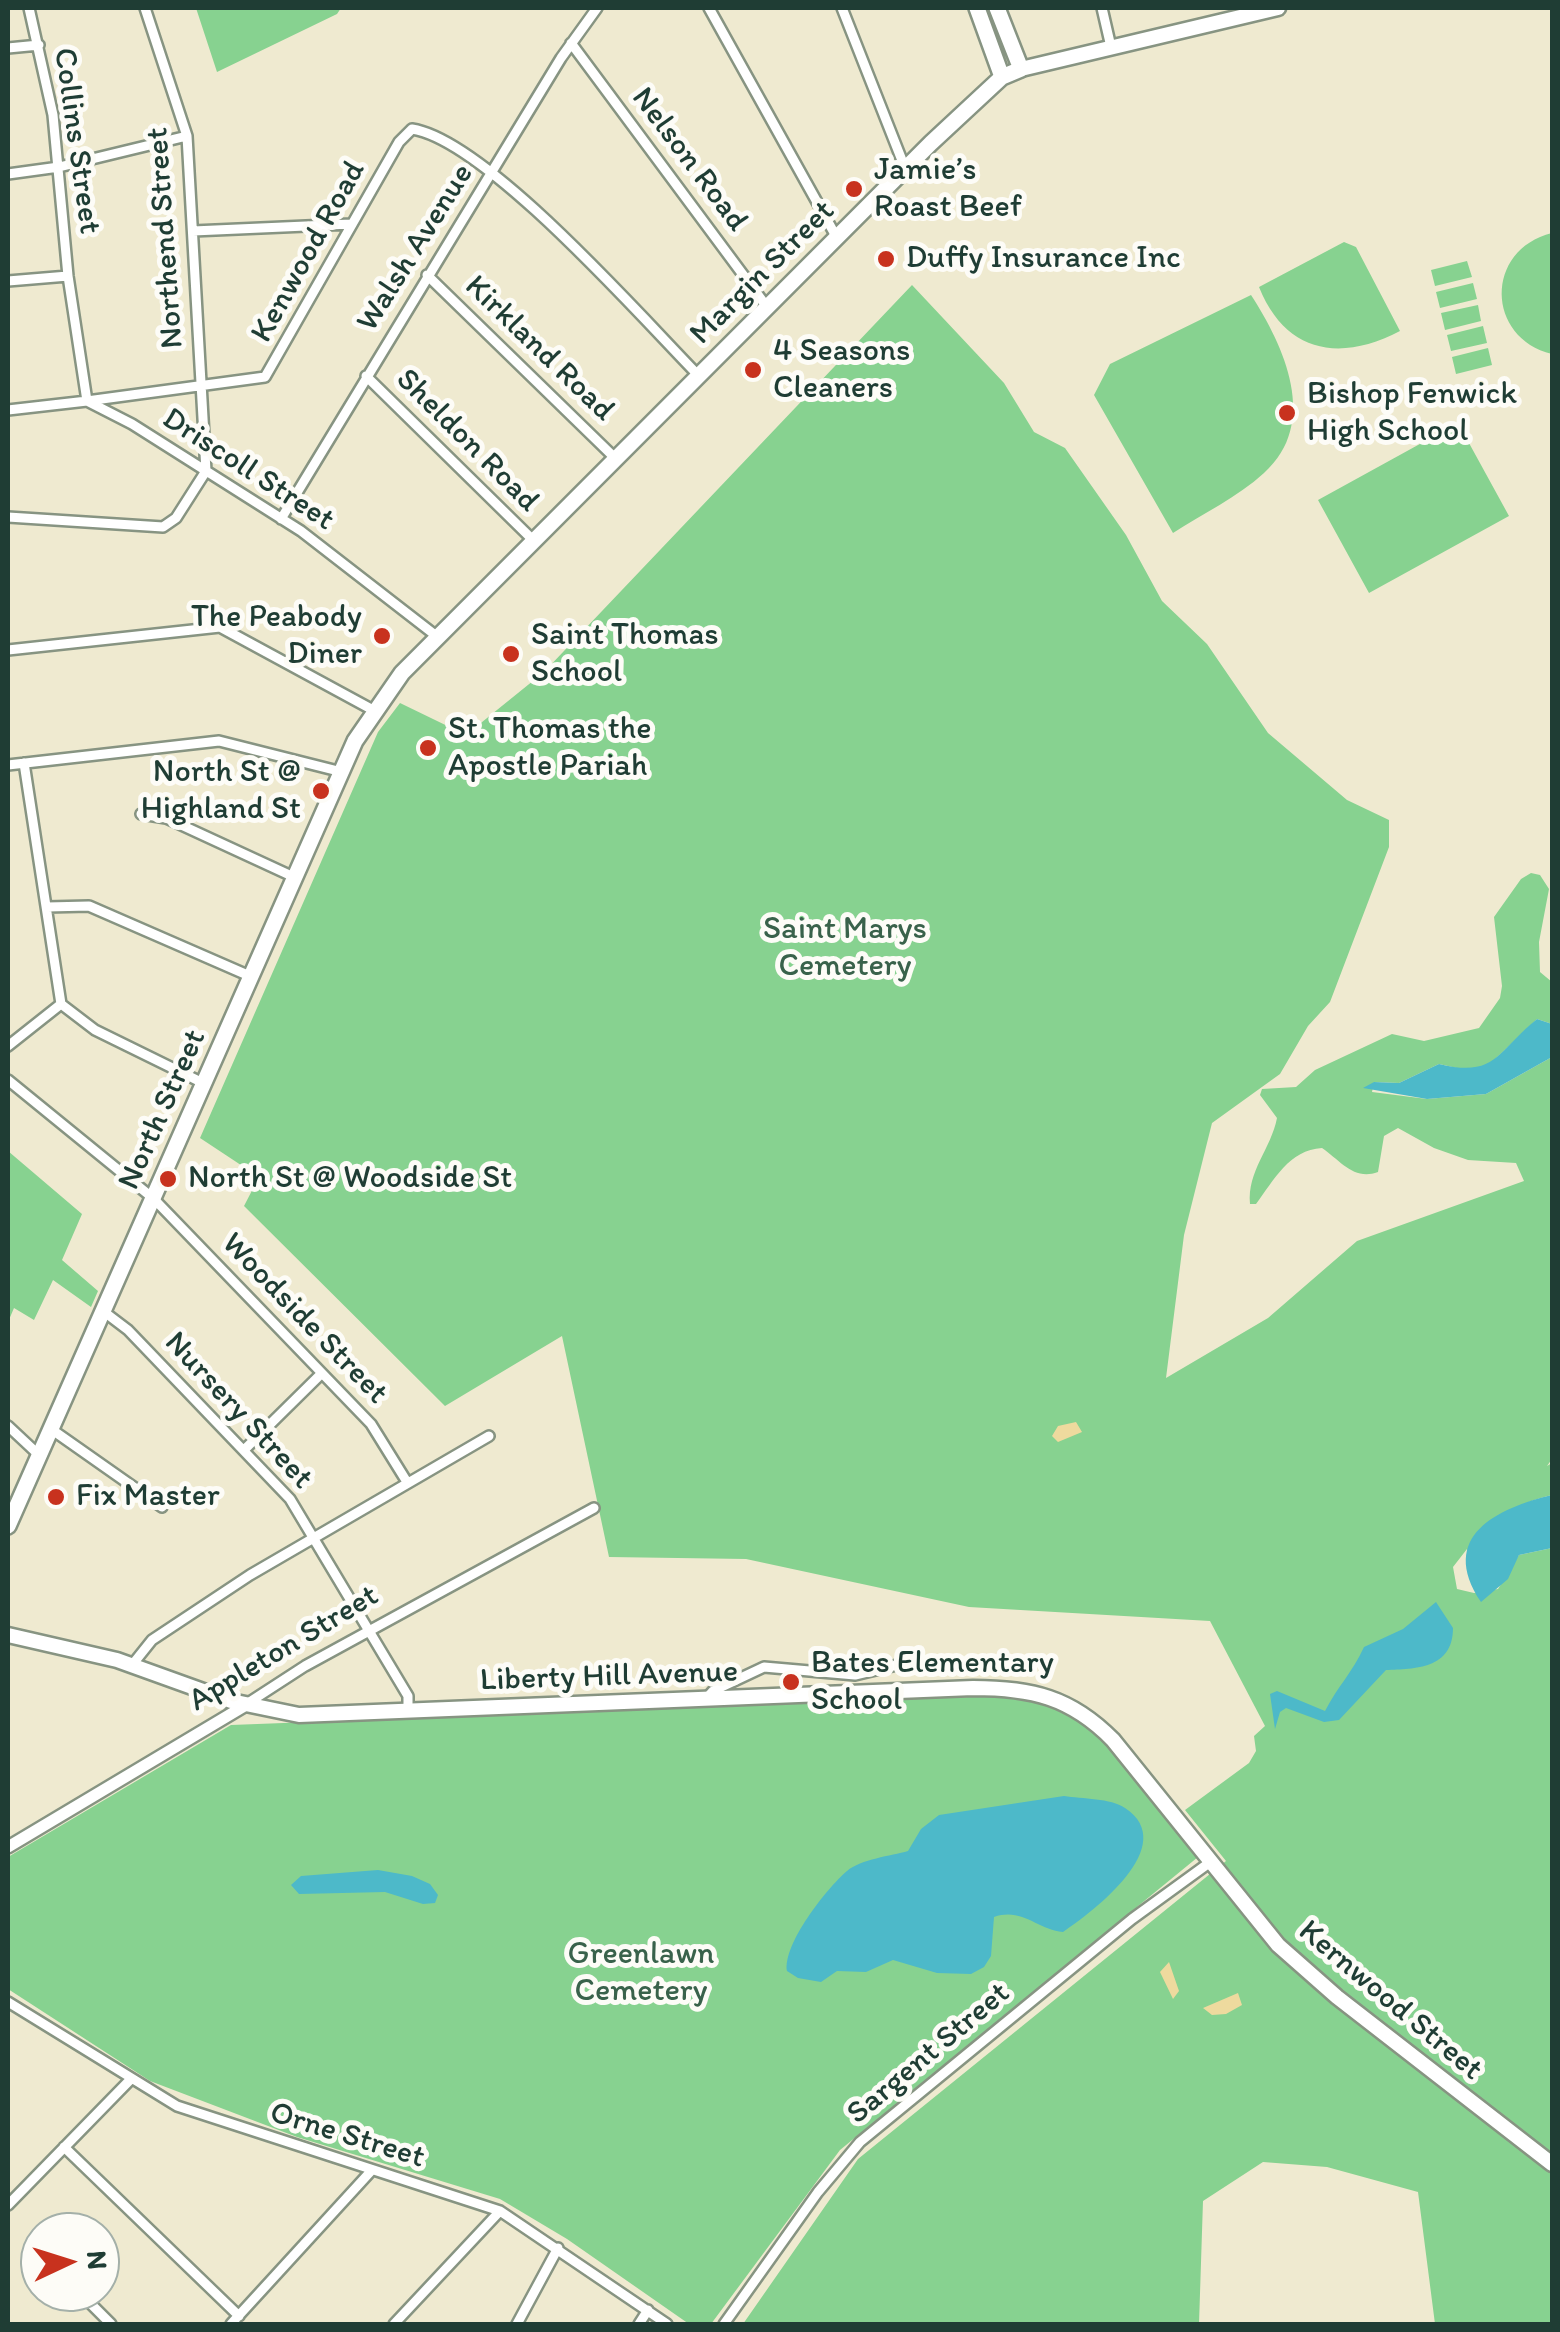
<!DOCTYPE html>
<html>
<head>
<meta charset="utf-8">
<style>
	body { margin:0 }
	#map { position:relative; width:1560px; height:2332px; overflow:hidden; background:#efead0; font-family:Itim,sans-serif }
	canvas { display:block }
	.frame { position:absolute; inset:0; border:10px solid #1f3d34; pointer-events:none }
	.north { position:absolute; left:20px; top:2212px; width:100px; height:100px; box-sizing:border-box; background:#fdfcf7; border:2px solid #a4b0a9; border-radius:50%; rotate:86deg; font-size:28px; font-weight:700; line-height:40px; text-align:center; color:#1f3d34 }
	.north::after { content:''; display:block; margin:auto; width:35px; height:45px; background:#c8321e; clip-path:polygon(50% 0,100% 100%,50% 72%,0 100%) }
</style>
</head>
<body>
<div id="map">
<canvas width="1560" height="2332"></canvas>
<div class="frame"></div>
<div class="north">N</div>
</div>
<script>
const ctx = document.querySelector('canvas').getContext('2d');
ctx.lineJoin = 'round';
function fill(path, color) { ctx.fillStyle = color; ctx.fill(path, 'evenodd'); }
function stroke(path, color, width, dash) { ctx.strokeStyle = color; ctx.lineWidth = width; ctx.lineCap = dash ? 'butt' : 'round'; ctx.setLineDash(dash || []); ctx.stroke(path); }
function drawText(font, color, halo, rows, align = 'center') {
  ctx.font = font + ' Itim,sans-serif'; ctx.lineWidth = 10; ctx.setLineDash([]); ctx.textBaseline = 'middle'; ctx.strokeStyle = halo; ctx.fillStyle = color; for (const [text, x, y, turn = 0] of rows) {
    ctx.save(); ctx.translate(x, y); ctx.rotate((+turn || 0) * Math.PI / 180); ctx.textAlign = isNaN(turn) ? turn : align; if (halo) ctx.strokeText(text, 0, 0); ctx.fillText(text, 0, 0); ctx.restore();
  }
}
fill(new Path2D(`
	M196 8H341L337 14 217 72Z
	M1552 233V354C1486 338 1484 250 1552 233Z
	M1344 242 1356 247 1400 331C1341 362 1286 354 1259 287Z
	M1467 261 1472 277 1435 286 1431 270Z
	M1473 283 1477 299 1440 308 1436 292Z
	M912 285 1004 383 1034 432 1065 448 1126 535 1162 601 1207 644 1268 733 1347 800 1389 820V847L1330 1002 1308 1026 1280 1074 1212 1123 1184 1235 1166 1378 1268 1318 1357 1241 1524 1181 1516 1163 1468 1160 1434 1148 1398 1128 1384 1136 1378 1172C1354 1181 1341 1161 1322 1148 1289 1150 1274 1180 1256 1204H1250C1247 1171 1271 1149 1277 1118L1260 1095 1262 1089 1296 1087 1315 1070 1392 1034 1424 1041 1479 1028 1500 998 1502 986 1494 917 1521 879 1531 873 1540 875 1549 889 1539 942 1540 972 1552 982V1024L1537 1019 1489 1065 1470 1071 1439 1064 1399 1083 1374 1082 1372 1092 1427 1099 1486 1094 1552 1057V1459L1547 1466 1552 1463V1495C1520 1502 1481 1522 1469 1554L1467 1549 1453 1567 1457 1589 1474 1593 1498 1589 1519 1555 1552 1548V2324H1435L1418 2192 1327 2167 1263 2162 1203 2201 1199 2324H743L858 2159 1226 1861 1185 1810 1249 1763 1256 1751 1254 1736 1265 1726 1210 1621 969 1607 746 1559 609 1557 562 1336 445 1406 244 1206 259 1177 200 1138 378 732 400 703 466 735 544 672Z
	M1251 295C1284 346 1320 423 1264 473 1238 497 1202 514 1173 533L1094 395 1110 364Z
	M1478 305 1481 321 1445 330 1441 313Z
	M1483 326 1487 343 1451 351 1447 335Z
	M1488 348 1492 365 1456 374 1452 357Z
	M1458 423 1509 516 1369 593 1318 500Z
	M8 1151 82 1214 62 1260 98 1291 91 1307 53 1280 34 1320 14 1308 8 1322Z
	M1021 1695 1063 1706 1096 1730 1198 1857 840 2150 711 2324H689L567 2239 500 2199 297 2137 150 2081 8 1989V1857L231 1725Z`), '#87d290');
fill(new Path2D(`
	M1076 1422 1082 1432 1058 1442 1052 1436 1058 1426Z
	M1169 1962 1179 1991 1173 1999 1160 1972Z
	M1238 1993 1242 2005 1226 2014 1212 2015 1203 2008Z`), '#eeda9e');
fill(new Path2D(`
	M1537 1019 1552 1024V1057L1486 1094 1427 1099 1363 1088 1374 1082 1399 1083 1439 1064C1496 1078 1496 1052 1537 1019Z
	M1552 1495V1548L1519 1555 1508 1579 1481 1602C1437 1536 1498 1508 1552 1495Z
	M1436 1602 1453 1628C1453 1669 1415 1669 1386 1670L1339 1720 1324 1722 1286 1708 1280 1712 1275 1729 1270 1694 1277 1691 1325 1711C1338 1686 1352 1673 1364 1647L1403 1629Z
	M1064 1796C1082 1799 1111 1798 1125 1808 1181 1845 1094 1911 1063 1932 1038 1930 1022 1907 994 1917L991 1956 984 1967 971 1974 937 1973 893 1960 866 1972 837 1971 821 1982 798 1978 787 1971C783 1944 826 1889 847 1871 861 1859 891 1856 908 1851L921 1829 939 1815Z
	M378 1870 412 1876 430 1884 438 1895 435 1903 423 1904 385 1892 299 1894 291 1885 301 1876Z`), '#4db9c9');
const minor = new Path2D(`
	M29 8 53 115 68 276 87 401 265 377 399 142 412 129C486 140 642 318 699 376
	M709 8 837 238
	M842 8 905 168
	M1102 8 1111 47
	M571 43 767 307
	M8 48 39 45
	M8 174 59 167 187 136
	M193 231 351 224
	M427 275 616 459
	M8 281 68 276
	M366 376 534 541
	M8 410 87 401 132 424 301 531 439 638
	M8 517 163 527 176 518 206 471 187 136 145 8
	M281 519 561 58 597 8
	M8 650 220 627 373 710
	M24 763 61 1004 95 1030 205 1084
	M8 765 219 741 342 772
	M141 814 166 818 296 878
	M47 907 89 906 252 977
	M8 1046 61 1004
	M8 1080 154 1199 371 1424 407 1482
	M103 1311 128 1330 290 1499 408 1696V1712
	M8 1426 39 1455
	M51 1429 162 1507
	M245 1449 321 1374
	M132 1665 152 1640 250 1575 489 1436
	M705 1700 713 1691 764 1667 855 1675 901 1664
	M248 1703 305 1666 594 1508
	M8 2002 177 2106 500 2211 667 2324
	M64 2147 239 2316
	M8 2205 129 2081
	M91 2304 111 2324
	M231 2324 372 2170
	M394 2324 500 2211
	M517 2324 558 2248
	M639 2324 648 2310
	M724 2324 818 2192 860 2142 1132 1919 1209 1863`);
const tertiary = new Path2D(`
	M8 1847 246 1705`);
const secondary = new Path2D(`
	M1021 69 1278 8
	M8 1635 117 1660 231 1701 299 1715 973 1688C1031 1688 1071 1697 1113 1740L1278 1945 1337 1997 1552 2164`);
const trunk = new Path2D(`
	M977 8 1002 77
	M8 1526 355 741 402 673 931 143 1002 77 1021 69 997 8`);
stroke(minor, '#879482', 14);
stroke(tertiary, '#879482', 16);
stroke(secondary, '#879482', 19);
stroke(trunk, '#879482', 20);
stroke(minor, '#fff', 9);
stroke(tertiary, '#fff', 11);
stroke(secondary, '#fff', 14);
stroke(trunk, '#fff', 15);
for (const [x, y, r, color] of [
	[854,189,10,"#c8321e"],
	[886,259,10,"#c8321e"],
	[753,370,10,"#c8321e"],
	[1287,413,10,"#c8321e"],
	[382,636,10,"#c8321e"],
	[511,654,10,"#c8321e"],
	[428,748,10,"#c8321e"],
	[321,791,10,"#c8321e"],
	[168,1179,10,"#c8321e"],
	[56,1497,10,"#c8321e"],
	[791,1682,10,"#c8321e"]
]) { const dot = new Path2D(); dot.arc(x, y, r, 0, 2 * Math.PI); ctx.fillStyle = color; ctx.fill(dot); stroke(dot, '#fdfcf7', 4); }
drawText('32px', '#1f3d34', '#fdfcf7', [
	["Collins Street",76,141,82],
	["Nelson Road",689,160,53],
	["Northend Street",166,238,-94],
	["Walsh Avenue",416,248,-58],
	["Kenwood Road",309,252,-61],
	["Margin Street",763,273,-45],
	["Kirkland Road",539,349,44],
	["Sheldon Road",467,441,45],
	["Driscoll Street",248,470,33],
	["North Street",163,1110,-66],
	["Woodside Street",304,1319,46],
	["Nursery Street",238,1411,47],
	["Appleton Street",284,1649,-31],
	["Liberty Hill Avenue",609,1677,-2],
	["Kernwood Street",1390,2001,40],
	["Sargent Street",929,2054,-40],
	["Orne Street",347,2136,17]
]);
drawText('32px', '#1f3d34', '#fdfcf7', [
	["Jamie’s",874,171],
	["Roast Beef",874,208],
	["Duffy Insurance Inc",906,259],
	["4 Seasons",773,352],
	["Cleaners",773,389],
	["Bishop Fenwick",1307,395],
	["High School",1307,432],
	["The Peabody",362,618,"right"],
	["Diner",362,655,"right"],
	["Saint Thomas",531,636],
	["School",531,673],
	["St. Thomas the",448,730],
	["Apostle Pariah",448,767],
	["North St @",301,773,"right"],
	["Highland St",301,810,"right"],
	["North St @ Woodside St",188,1179],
	["Fix Master",76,1497],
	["Bates Elementary",811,1664],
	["School",811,1701]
], 'left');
drawText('32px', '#39624b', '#fdfcf7', [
	["Saint Marys",845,930],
	["Cemetery",845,967],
	["Greenlawn",641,1955],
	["Cemetery",641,1992]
]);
</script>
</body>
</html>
